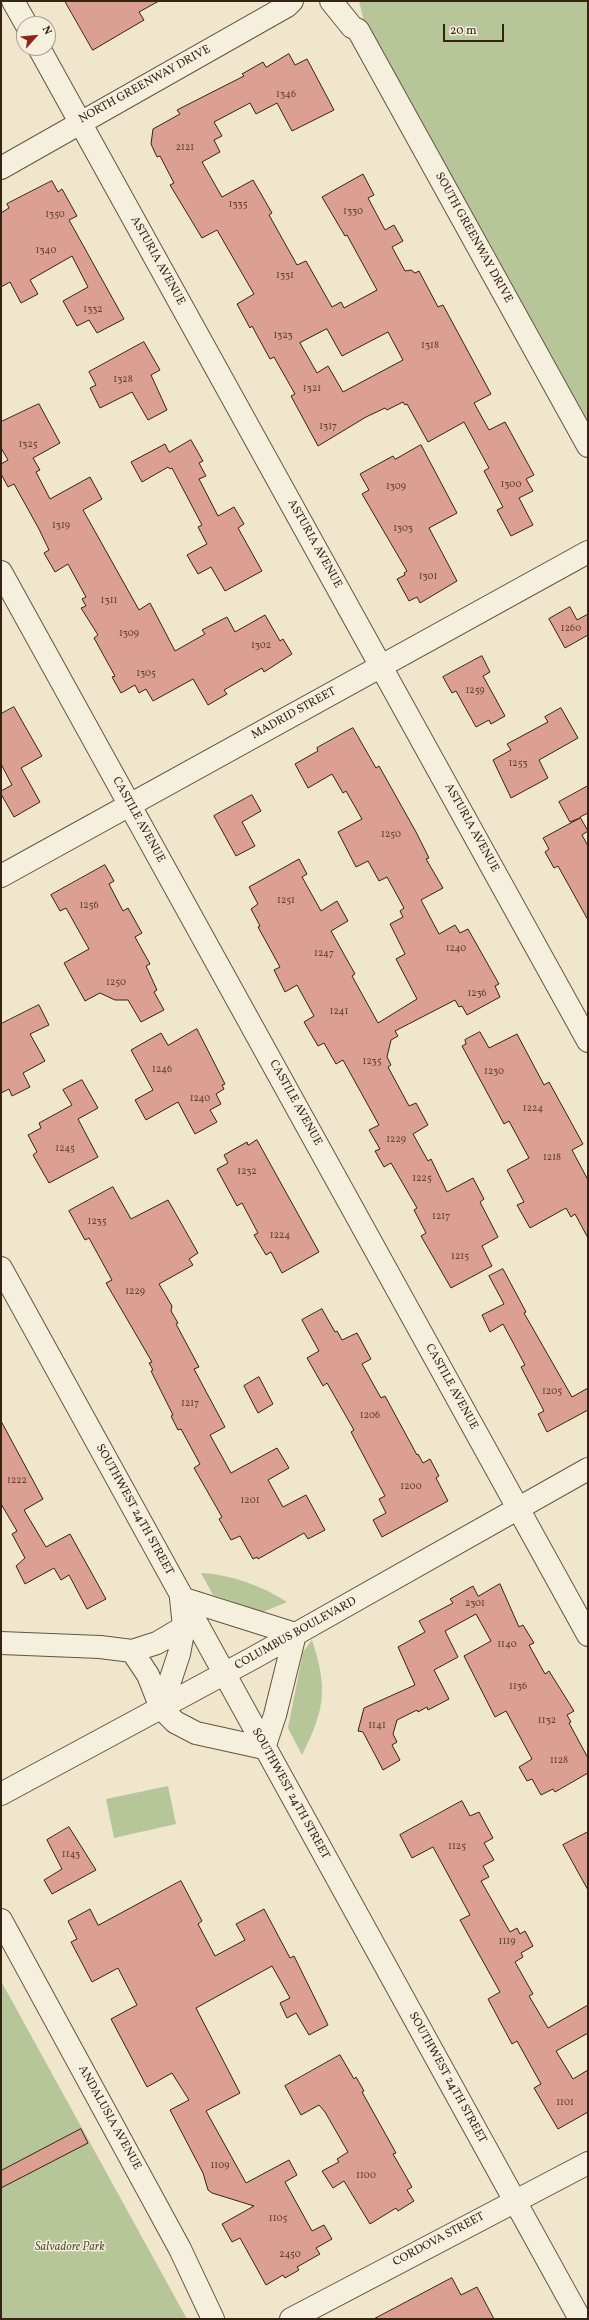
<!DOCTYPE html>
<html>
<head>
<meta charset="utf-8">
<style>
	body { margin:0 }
	#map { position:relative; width:589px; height:2320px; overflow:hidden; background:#f0e6cc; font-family:Vollkorn,serif }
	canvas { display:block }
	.frame { position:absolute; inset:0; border:2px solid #362314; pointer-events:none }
	.north { position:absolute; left:16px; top:16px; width:40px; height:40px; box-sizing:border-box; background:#f5efde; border:1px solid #a99d8d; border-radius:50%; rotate:63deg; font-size:11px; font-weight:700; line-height:16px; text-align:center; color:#362314 }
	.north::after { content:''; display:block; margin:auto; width:14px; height:18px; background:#8f2418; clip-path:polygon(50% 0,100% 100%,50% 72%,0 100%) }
	.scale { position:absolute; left:443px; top:24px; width:61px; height:18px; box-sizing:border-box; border:2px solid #362314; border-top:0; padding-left:5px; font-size:12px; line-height:14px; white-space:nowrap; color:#362314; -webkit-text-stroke:3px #f5efde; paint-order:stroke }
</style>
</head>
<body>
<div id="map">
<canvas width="589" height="2320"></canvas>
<div class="frame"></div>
<div class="north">N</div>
<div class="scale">20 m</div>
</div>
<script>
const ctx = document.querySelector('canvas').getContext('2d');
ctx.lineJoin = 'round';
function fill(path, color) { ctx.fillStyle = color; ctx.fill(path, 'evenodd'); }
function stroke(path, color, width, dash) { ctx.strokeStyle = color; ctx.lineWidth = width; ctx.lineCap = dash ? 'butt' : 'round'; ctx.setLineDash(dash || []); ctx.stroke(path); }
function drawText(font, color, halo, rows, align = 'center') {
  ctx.font = font + ' Vollkorn,serif'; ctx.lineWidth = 3; ctx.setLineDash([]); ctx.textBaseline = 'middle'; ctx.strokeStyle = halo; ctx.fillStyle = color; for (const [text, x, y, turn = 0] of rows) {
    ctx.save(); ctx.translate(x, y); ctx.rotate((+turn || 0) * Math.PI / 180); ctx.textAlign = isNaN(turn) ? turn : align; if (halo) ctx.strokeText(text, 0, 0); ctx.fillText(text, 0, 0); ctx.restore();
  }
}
fill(new Path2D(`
	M359 1H588V428L365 26Z
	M201 1573C233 1575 260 1585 287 1602L263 1612 213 1595Z
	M312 1640C328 1688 325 1710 302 1755L288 1728 303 1652Z
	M168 1786 176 1824 114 1838 106 1799Z
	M1 1981 187 2319H1Z`), '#b7c699');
const building = new Path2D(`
	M65 1H159L139 12 144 20 93 50Z
	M289 54 295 65 307 59 334 110 292 131 277 103 256 114 250 103 214 122 222 136 214 140 220 152 202 162 222 197 253 180 272 213 269 215 297 265 306 261 332 307 341 302 344 308 377 290 347 235 345 236 322 197 363 174 374 195 368 198 385 230 394 225 403 241 392 247 405 271 411 270 415 273 419 271 438 307 443 305 491 394 474 403 489 430 505 422 534 475 526 479 533 491 519 498 533 525 511 536 497 510 503 507 484 471 489 468 464 422 428 442 407 404 405 405 403 402 387 410 385 408 366 417 318 446 291 396 295 394 274 357 270 359 252 326 250 328 237 304 254 294 217 230 202 238 170 185 174 183 160 156 157 157 151 144 153 129 180 114 177 110 244 76 242 74 263 62 266 67ZM327 329 342 356 388 332 403 360 343 392 328 366 317 373 300 343Z
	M52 181 58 192 62 189 77 216 69 220 124 319 97 333 89 320 77 326 63 301 88 287 72 256 30 280 38 294 21 303 10 282 1 287V213L9 208 7 204Z
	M144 342 160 370 151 375 167 410 148 420 132 392 100 408 90 388 96 385 89 372Z
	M39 404 60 443 33 458 40 470 36 472 50 499 90 477 102 499 83 510 139 610 150 603 175 651 205 634 202 630 227 617 235 632 265 615 280 641 283 639 292 654 264 672 262 668 224 690 227 694 208 705 193 679 153 701 146 689 139 693 135 685 121 693 112 677 115 676 94 638 98 635 81 608 86 606 82 599 86 597 68 564 55 572 44 553 49 550 39 529 14 484 8 487 1 474V464L8 460 1 448V422Z
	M191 440 203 461 199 463 206 476 199 479 218 516 234 507 244 524 238 528 262 571 225 591 211 567 198 574 187 555 207 544 198 527 202 525 172 468 170 469 168 467 142 482 131 462 165 444 169 452Z
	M421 445 457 513 429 528 457 581 420 603 417 597 409 601 397 579 405 575 404 573 407 571 362 494 369 490 360 474 393 456 395 459Z
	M570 607 577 620 588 614V635L565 648 549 619Z
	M482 656 490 672 483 676 505 716 491 724 489 720 476 727 456 691 452 693 443 677Z
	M14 707 42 756 21 768 40 802 14 817 1 794V791L12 785 1 764V714Z
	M561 708 578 738 539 760 548 778 511 798 493 760 511 750 507 744 548 722 545 717Z
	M353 728 376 768 379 766 416 832 429 858 426 859 443 888 421 900 439 934 455 925 460 933 468 929 499 984 495 986 500 997 467 1015 462 1006 459 1007 455 1000 395 1031 398 1036 391 1040 387 1057 391 1065 388 1067 409 1106 416 1103 428 1125 413 1134 428 1161 431 1159 447 1192 473 1178 484 1199 480 1202 498 1237 482 1246 492 1266 451 1288 421 1236 426 1233 414 1210 417 1208 391 1163 384 1167 375 1151 380 1149 369 1130 379 1125 343 1060 336 1064 324 1043 318 1046 304 1022 314 1016 297 985 285 992 274 970 280 967 258 927 260 926 251 909 258 904 249 887 299 859 307 874 302 877 321 911 337 901 348 921 331 931 355 974 352 976 378 1023 417 999 396 959 405 954 390 924 403 917 400 911 404 908 387 877 379 881 368 861 356 867 338 832 362 819 346 791 343 793 332 774 308 788 295 764 318 751 317 748Z
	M588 786V813L580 817 588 831 582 835 588 846V920L558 866 554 868 545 852 549 849 543 838 580 818 570 822 559 802Z
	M252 795 261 811 242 822 255 846 236 856 214 816Z
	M105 865 114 881 109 884 123 911 128 908 142 933 135 937 150 964 146 966 157 990 154 992 164 1010 141 1022 128 1000H115L100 993 85 1001 64 963 89 949 66 908 60 911 51 895Z
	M39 1005 49 1025 30 1034 45 1061 23 1073 30 1087 12 1096 9 1089 1 1093V1024Z
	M197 1029 225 1084 222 1085 224 1089 216 1094 221 1104 210 1110 217 1122 195 1134 178 1102 146 1120 135 1100 153 1090 131 1050 161 1033 168 1045Z
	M480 1032 489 1048 517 1034 544 1085 549 1082 583 1144 572 1150 588 1180V1238L575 1214 571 1217 566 1208 530 1228 517 1205 524 1202 507 1170 529 1158 509 1121 504 1124 462 1046 466 1044 465 1040Z
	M82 1080 98 1108 78 1119 98 1157 49 1183 33 1155 37 1152 28 1135 41 1128 39 1123 72 1105 63 1090Z
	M257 1140 319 1252 282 1273 271 1252 266 1255 254 1235 258 1233 242 1203 237 1206 217 1169 228 1163 224 1155 247 1142 248 1145Z
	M113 1187 131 1219 168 1200 198 1253 189 1259 193 1265 159 1284 172 1306 171 1311 178 1323 176 1324 199 1367 194 1369 225 1427 210 1435 231 1473 277 1448 289 1468 268 1480 283 1507 306 1495 325 1530 308 1539 304 1533 258 1559 257 1557 253 1559 240 1536 231 1540 219 1519 222 1517 194 1468 200 1464 181 1429 178 1430 171 1416 173 1415 151 1371 153 1370 149 1363 152 1362 106 1283 112 1280 89 1238 85 1240 69 1211Z
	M503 1269 526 1312 524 1313 572 1397 588 1388V1410L547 1432 538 1414 544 1411 521 1367 525 1365 503 1324 490 1332 482 1315 504 1304 489 1276Z
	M322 1309 335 1332 337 1331 342 1340 357 1333 371 1359 362 1364 381 1398 385 1396 417 1455 418 1454 423 1463 430 1459 439 1476 436 1478 448 1501 382 1537 373 1520 386 1513 379 1499 385 1496 351 1432 354 1430 327 1383 323 1386 307 1358 319 1351 302 1320Z
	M259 1377 273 1404 258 1413 244 1386Z
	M1 1421 43 1499 24 1510 46 1547 70 1534 106 1599 87 1609 69 1575 61 1580 54 1568 25 1584 16 1566 25 1558 12 1534 17 1531 1 1504Z
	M500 1584 519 1627 523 1625 534 1643 529 1645 545 1674 549 1671 574 1711 567 1715 571 1722 569 1723 588 1758V1773L555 1792 553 1789 541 1795 532 1779 527 1781 519 1767 532 1759 506 1711 495 1717 464 1656 491 1641 476 1614 445 1631 458 1657 434 1670 449 1699 428 1710 427 1707 418 1712 417 1710 397 1720 393 1734 397 1742 392 1745 400 1760 383 1770 363 1732 358 1731 364 1708 415 1685 398 1647 425 1632 419 1621 453 1603 450 1599 473 1586 478 1596Z
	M462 1801 470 1816 479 1812 493 1838 484 1843 494 1860 483 1866 489 1877 481 1881 510 1932 517 1928 520 1934 525 1931 533 1946 521 1953 523 1957 515 1962 533 1994 529 1996 548 2028 588 2005V2033L556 2051 573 2079 588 2070V2112L558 2129 534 2088 541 2084 517 2041 512 2044 488 1999 500 1992 460 1920 470 1915 433 1847 412 1858 400 1835Z
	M69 1827 96 1870 52 1894 44 1880 62 1869 47 1840Z
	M588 1832V1890L563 1845Z
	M181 1881 202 1921 198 1924 215 1956 245 1940 236 1924 264 1909 290 1958 294 1956 328 2025 309 2035 296 2013 287 2018 280 2003 290 1998 272 1966 196 2008 240 2093 206 2111 246 2183 289 2160 297 2175 285 2182 312 2231 324 2225 332 2239 316 2248 320 2254 297 2267 299 2270 285 2278 283 2275 266 2285 240 2238 232 2242 222 2224 254 2206 212 2193 208 2190 203 2173 170 2110 189 2100 172 2073 147 2087 111 2019 137 2005 118 1968 92 1982 71 1942 77 1939 68 1921 90 1909 98 1925Z
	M340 2055 354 2079 356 2077 364 2091 362 2092 396 2153 393 2154 412 2187 407 2190 414 2201 398 2211 396 2208 370 2224 344 2181 333 2188 322 2171 339 2162 337 2159 348 2152 325 2112 319 2105 301 2115 285 2086Z
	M81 2129 88 2143 1 2188V2171Z
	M452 2278 461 2295 477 2287 494 2319H374Z`);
fill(building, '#dba091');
stroke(building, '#362314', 1);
const minor = new Path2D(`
	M13 1 26 24
	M331 1 352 27 358 30 588 446
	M39 48 588 1041
	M1 168 287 6 292 1
	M1 572 588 1635
	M1 876 588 552
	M1 1268 580 2319
	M1 1643 100 1647 132 1651 157 1643 184 1627
	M132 1651 148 1675 161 1708 175 1722 196 1733 264 1748 275 1715 295 1634 181 1598 184 1627 179 1654 161 1708
	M1 1794 255 1657 588 1469
	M1 1920 180 2249 213 2319
	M291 2319 588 2163`);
stroke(minor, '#645442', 24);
stroke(minor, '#f5efde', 22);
drawText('10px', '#5f4233', null, [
	["1346",286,95],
	["2121",185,148],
	["1335",238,205],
	["1330",353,212],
	["1350",55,215],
	["1340",46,251],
	["1331",285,276],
	["1332",93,310],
	["1323",283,336],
	["1318",430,346],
	["1328",123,380],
	["1321",312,389],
	["1317",328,427],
	["1325",28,445],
	["1300",511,485],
	["1309",396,487],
	["1319",61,526],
	["1303",403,529],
	["1301",428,577],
	["1311",109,601],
	["1260",571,629],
	["1309",129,634],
	["1302",261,646],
	["1305",146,674],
	["1259",475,691],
	["1253",518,764],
	["1250",391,835],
	["1251",286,901],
	["1256",89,906],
	["1240",456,949],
	["1247",324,954],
	["1250",116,983],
	["1236",477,994],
	["1241",339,1012],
	["1235",372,1062],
	["1246",162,1070],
	["1230",494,1072],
	["1240",200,1099],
	["1224",533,1109],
	["1229",396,1140],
	["1245",65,1149],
	["1218",552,1158],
	["1232",247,1172],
	["1225",422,1179],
	["1217",441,1217],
	["1235",97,1222],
	["1224",280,1236],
	["1215",460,1257],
	["1229",135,1292],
	["1205",552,1392],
	["1217",190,1404],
	["1206",370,1416],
	["1222",17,1481],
	["1200",411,1487],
	["1201",250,1501],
	["2301",475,1604],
	["1140",507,1645],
	["1136",518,1687],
	["1132",547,1721],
	["1141",377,1726],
	["1128",559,1761],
	["1125",457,1847],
	["1143",71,1855],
	["1119",507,1942],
	["1101",565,2103],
	["1109",220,2166],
	["1100",366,2176],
	["1105",278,2219],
	["2450",290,2255]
]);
drawText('12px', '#362314', '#f5efde', [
	["NORTH GREENWAY DRIVE",145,85,-29],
	["SOUTH GREENWAY DRIVE",473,238,61],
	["ASTURIA AVENUE",157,261,61],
	["ASTURIA AVENUE",314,544,61],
	["MADRID STREET",294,714,-29],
	["CASTILE AVENUE",138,820,61],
	["ASTURIA AVENUE",471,828,61],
	["CASTILE AVENUE",295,1103,61],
	["CASTILE AVENUE",451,1387,61],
	["SOUTHWEST 24TH STREET",134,1510,61],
	["COLUMBUS BOULEVARD",296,1634,-29],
	["SOUTHWEST 24TH STREET",290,1794,61],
	["SOUTHWEST 24TH STREET",447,2078,61],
	["ANDALUSIA AVENUE",109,2118,61],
	["CORDOVA STREET",439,2240,-28]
]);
drawText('italic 12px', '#5d543c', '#f5efde', [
	["Salvadore Park",70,2248]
]);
</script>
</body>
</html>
